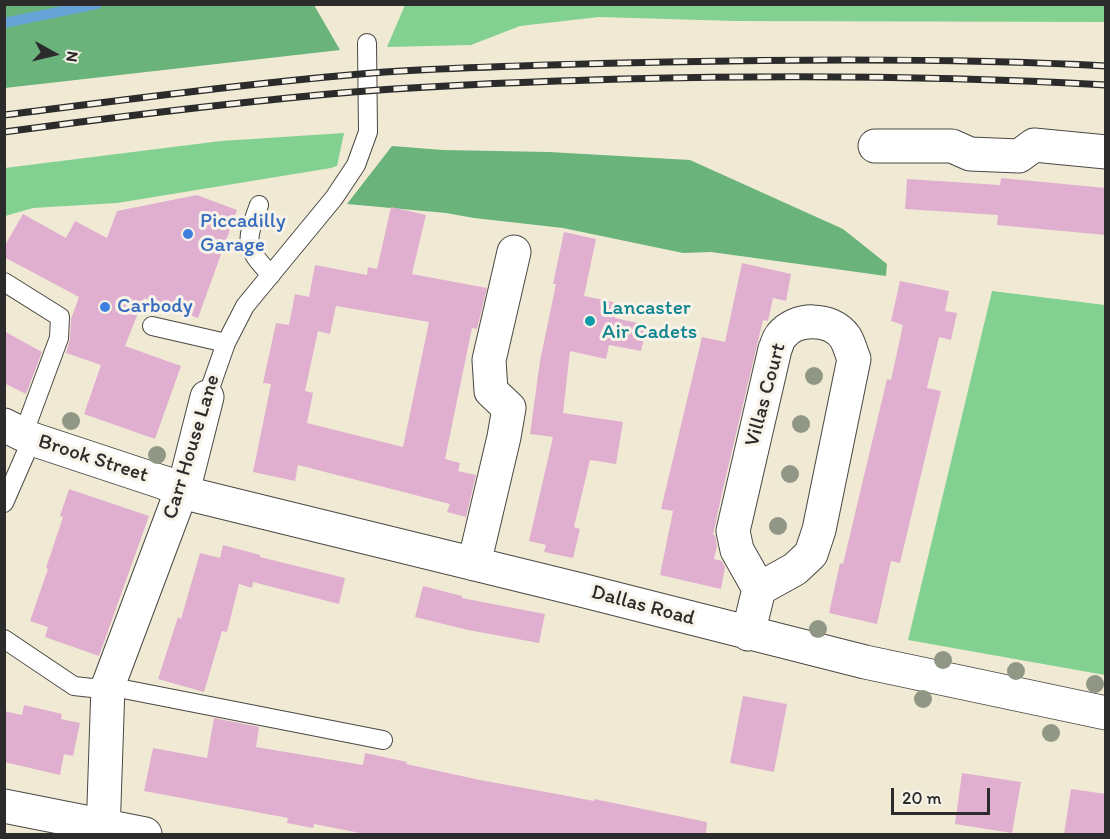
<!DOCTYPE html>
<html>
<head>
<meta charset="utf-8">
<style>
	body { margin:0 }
	#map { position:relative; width:1110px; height:839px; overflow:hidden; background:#f0ead4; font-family:Itim,sans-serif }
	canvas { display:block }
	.frame { position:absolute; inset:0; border:6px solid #2b2b2b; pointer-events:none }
	.north { position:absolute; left:24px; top:24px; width:60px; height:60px; -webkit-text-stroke:4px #f7f3e8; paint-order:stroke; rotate:98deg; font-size:16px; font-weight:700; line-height:24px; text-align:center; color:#2b2b2b }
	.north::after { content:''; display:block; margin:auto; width:21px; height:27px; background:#2b2b2b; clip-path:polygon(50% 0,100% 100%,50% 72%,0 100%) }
	.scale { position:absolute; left:891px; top:788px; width:99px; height:27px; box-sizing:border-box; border:3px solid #2b2b2b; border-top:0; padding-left:8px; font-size:18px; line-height:21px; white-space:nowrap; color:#2b2b2b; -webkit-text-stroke:4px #f7f3e8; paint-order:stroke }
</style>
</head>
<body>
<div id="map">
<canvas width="1110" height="839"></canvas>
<div class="frame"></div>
<div class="north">N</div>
<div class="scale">20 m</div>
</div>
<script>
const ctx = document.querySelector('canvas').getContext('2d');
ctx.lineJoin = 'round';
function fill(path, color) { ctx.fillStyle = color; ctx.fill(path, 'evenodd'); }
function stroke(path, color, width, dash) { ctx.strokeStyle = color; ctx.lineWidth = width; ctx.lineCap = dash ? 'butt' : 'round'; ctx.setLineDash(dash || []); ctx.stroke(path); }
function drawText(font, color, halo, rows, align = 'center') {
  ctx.font = font + ' Itim,sans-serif'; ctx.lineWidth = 6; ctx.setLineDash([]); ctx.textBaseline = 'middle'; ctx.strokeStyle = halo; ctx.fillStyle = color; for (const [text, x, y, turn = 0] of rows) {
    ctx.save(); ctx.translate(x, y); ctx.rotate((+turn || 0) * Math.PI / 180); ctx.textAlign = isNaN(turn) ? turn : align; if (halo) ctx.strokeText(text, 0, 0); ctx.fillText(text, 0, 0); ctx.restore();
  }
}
fill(new Path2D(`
	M405 5 1105 4 1106 22 735 21 599 17 520 26 471 45 387 47Z
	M344 133 337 166 331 168 117 203 33 208 5 216V168L221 141Z
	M992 291 1105 305V675L908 640Z`), '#83d190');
fill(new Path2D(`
	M4 5H314L340 50 5 88Z
	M392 146 443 150 549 152 690 160 843 229 887 264 886 276 711 252 683 253 563 228 474 218 446 213 347 204Z`), '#6ab37a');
stroke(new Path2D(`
	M4 23 97 4`), '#66a4d8', 10);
fill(new Path2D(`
	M1001 178 1106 188V235L997 225 998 215 905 209 907 179 1000 185Z
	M197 195 237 210 198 318 144 298 125 346 181 366 155 439 84 414 101 365 66 353 70 339 71 319 79 297 4 257V247L23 214 66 238 75 221 107 238 117 211Z
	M391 207 426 215 412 274 487 288 477 329 472 328 445 459 460 463 458 471 476 475 466 517 447 512 450 504 298 465 295 481 253 472 271 384 263 383 276 323 289 325 295 294 309 297 315 265 367 275 368 267 377 269ZM336 306 429 322 403 447 307 423 313 393 305 391 318 331 330 334Z
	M564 232 596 239 584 296 618 303 615 318 647 325 641 351 609 345 606 359 570 351 563 413 623 422 616 464 590 460 574 527 580 529 573 558 544 552 546 545 529 541 553 437 530 434 540 361 556 284H553Z
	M742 263 791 274 786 301 773 298 768 321 763 320 722 493 713 535H715L717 546 714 559 722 561 725 567 721 589 660 575 673 511 661 509 702 337 725 342Z
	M900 281 949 291 945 311 957 313 951 340 939 337 927 388 941 391 900 563 891 561 877 624 829 613 840 563 843 564 887 379 891 380 903 325 891 321Z
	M4 331 42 352 26 394 4 383Z
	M69 489 149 516 99 656 45 637 48 627 30 621 48 569 46 568 63 517 60 516Z
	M223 545 260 555V557L345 578 339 604 253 582 252 588 239 584 227 632 222 631 204 692 158 679 178 617 181 619 200 553 220 558Z
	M423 586 462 596V598L545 614 539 643 468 630 415 617Z
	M743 696 787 704 774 772 730 763Z
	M24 705 62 714 61 719 80 723 73 756 64 754 60 775 4 762V711L22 715Z
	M214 718 259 727 256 747 363 765 365 753 407 762 406 764 480 780 557 794 594 801V799L707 822 706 834H365L314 824 313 828 287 823 288 818 144 791 153 748 207 758Z
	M962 773 1021 782 1012 833 955 824Z
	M1071 789 1106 794V834H1064Z`), '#e0afd0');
const service = new Path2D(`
	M259 205C246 241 243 246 271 275
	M4 282 60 317 59 338 23 435
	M152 326 226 343
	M207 397 226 343 245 306 334 198 356 165 368 132 367 43
	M4 503 32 439
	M4 639 74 686 92 688 108 686 383 740`);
const minor = new Path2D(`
	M875 146H952L970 154 1019 156 1034 145 1106 152
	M4 425 32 439 165 483 181 492 581 590 865 662 1106 713
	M474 564 504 437 509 408 491 391 489 360 514 252
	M748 634 759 589 795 569 811 554 819 530 854 359C851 352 849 343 845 337 831 317 795 317 781 336 778 339 777 345 775 349L733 531 737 550 759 589
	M4 806 145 834
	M103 834 108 686 187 476 207 397`);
stroke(service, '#494844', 20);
stroke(minor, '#494844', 35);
stroke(service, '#fff', 18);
stroke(minor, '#fff', 33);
const rail = new Path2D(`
	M4 115C131 99 258 82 385 72 479 66 573 64 667 62 813 59 960 58 1106 66
	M4 132C116 117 228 103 341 93 434 85 529 82 623 79 784 75 945 76 1106 85`);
stroke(rail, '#2b2b2b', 7);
stroke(rail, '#f7f3e8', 4.5, [14]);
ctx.fillStyle = '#909885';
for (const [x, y] of [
	[814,376],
	[71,421],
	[801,424],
	[157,455],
	[790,474],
	[778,526],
	[818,629],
	[943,660],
	[1016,671],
	[1095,684],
	[923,699],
	[1051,733]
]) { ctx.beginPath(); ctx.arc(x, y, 9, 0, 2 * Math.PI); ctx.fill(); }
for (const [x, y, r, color] of [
	[188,234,6,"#3f7fe0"],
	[105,307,6,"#3f7fe0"],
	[590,321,6,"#0f9aa8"]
]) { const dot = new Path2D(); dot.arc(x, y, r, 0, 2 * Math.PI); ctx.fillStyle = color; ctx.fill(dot); stroke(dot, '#f7f3e8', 2); }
drawText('21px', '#366cbe', '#f7f3e8', [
	["Piccadilly",200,222],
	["Garage",200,246],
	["Carbody",117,307]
], 'left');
drawText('21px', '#0d838f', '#f7f3e8', [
	["Lancaster",602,309],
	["Air Cadets",602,333]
], 'left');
drawText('21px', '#2b2b2b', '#f7f3e8', [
	["Villas Court",766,395,-75],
	["Carr House Lane",192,447,-73],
	["Brook Street",93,459,18],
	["Dallas Road",643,606,15]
]);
</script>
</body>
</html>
